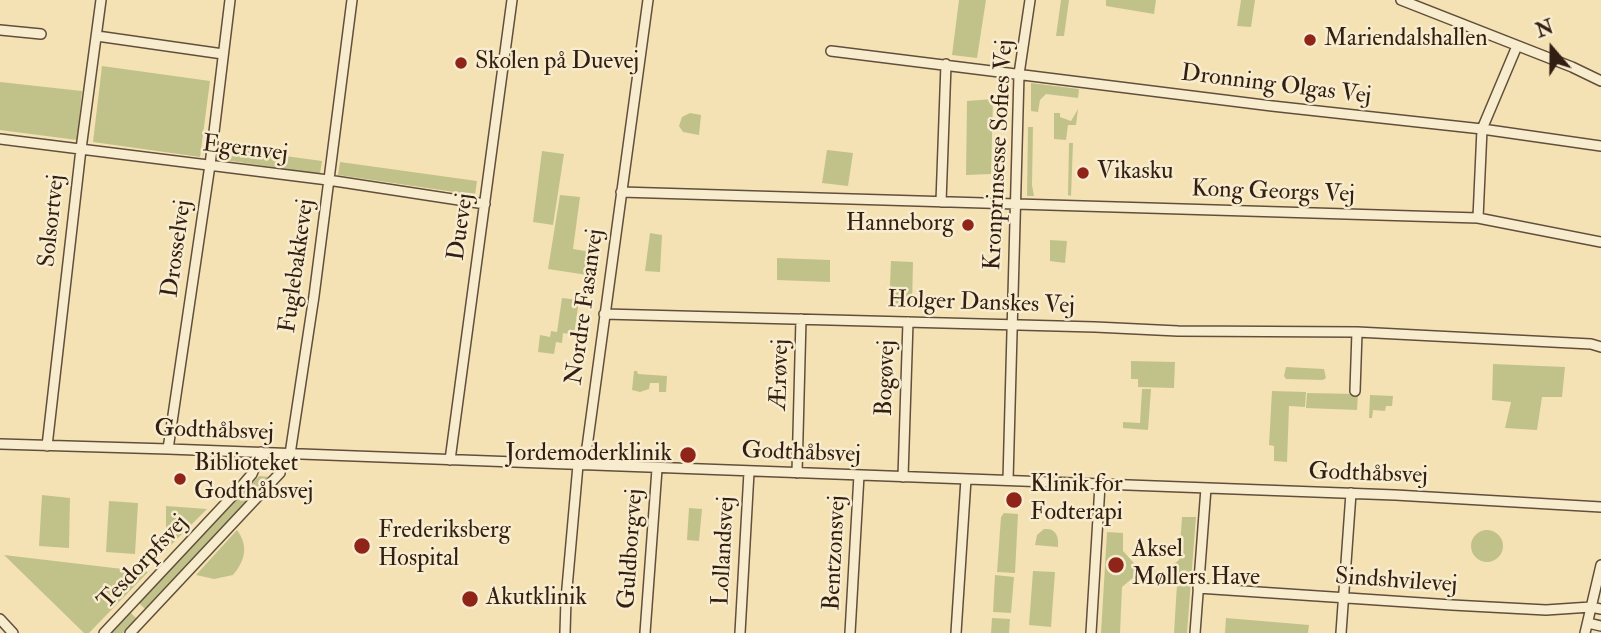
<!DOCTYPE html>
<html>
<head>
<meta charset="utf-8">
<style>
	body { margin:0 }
	#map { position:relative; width:1601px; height:633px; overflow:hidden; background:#f4e2b5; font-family:"IM FELL Double Pica",serif }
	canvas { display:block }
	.north { position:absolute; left:1517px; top:14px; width:70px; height:70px; -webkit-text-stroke:5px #f8eccf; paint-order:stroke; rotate:340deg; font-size:19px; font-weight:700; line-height:28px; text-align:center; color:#321e12 }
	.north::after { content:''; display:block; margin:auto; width:24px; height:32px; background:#321e12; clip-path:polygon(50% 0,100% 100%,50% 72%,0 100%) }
</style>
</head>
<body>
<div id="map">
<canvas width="1601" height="633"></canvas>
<div class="north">N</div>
</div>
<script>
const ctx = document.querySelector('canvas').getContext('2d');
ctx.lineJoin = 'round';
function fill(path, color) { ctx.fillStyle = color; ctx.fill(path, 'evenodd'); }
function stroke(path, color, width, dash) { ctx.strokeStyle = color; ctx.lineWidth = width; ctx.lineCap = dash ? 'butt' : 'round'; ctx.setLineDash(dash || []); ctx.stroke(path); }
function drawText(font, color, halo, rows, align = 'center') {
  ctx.font = font + ' "IM FELL Double Pica",serif'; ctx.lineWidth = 5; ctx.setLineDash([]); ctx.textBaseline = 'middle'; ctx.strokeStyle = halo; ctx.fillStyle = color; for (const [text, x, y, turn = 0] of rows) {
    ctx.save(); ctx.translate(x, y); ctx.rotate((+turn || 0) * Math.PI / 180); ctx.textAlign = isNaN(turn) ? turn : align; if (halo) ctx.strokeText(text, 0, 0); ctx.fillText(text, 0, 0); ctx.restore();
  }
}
fill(new Path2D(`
	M959 0H986L977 58 952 55Z
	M1061 0H1069L1064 36H1056Z
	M1106 0H1156L1154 14 1106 6Z
	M1241 0H1255L1251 27 1237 26Z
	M102 66 210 81 200 157 93 142Z
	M0 82 82 91 77 140 0 130Z
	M1031 83 1079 89 1078 98 1046 94 1040 100 1038 112 1031 111Z
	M993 99 991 174 966 175 967 101Z
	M1078 109 1076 125H1068L1066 140 1054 139V113H1060V117L1071 121Z
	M690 113 701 115 699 135 683 132 679 126 682 117Z
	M1028 127H1033L1032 185 1034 196H1027Z
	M1069 143H1073L1071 196 1068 195Z
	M219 147 322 161 320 174 217 159Z
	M827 150 853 153 848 186 822 183Z
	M542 151 564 154 553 225 533 222Z
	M340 162 477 181 475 195 338 175Z
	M560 195 580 197 573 249 597 253 594 276 548 269Z
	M650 233 662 235 660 272 645 271Z
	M1050 240 1067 241 1065 263 1050 261Z
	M777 258 830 260V282L777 280Z
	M891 261 913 262 912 307H889Z
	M562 298 579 300 574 335 563 333 562 343 556 342 554 354 538 352 540 335 550 337 551 331 557 332Z
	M1131 361 1175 362 1174 388 1138 387V379H1131Z
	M1493 364 1565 367 1562 397H1542L1537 430 1505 428 1511 402 1492 400Z
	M1286 367 1324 369 1326 378 1323 380 1286 379 1284 376Z
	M634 371H637L638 374 667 376 666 392H659V383H650L649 389 640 392 632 390Z
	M1142 389H1151L1148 430 1123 428V422L1140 423Z
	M1272 391 1306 392 1305 407 1289 406 1287 462 1274 461V446L1269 445Z
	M1307 393 1358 394 1357 410 1306 408Z
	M1370 395 1393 396 1392 406H1386L1385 411 1373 410 1372 418H1369Z
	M259 476 271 477 145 609 139 603Z
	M42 495 70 498 69 548 39 546Z
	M109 501 138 503 135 554 106 552Z
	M166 506 207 509 166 550Z
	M689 508 702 509 699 541 687 540Z
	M1004 513 1018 514 1015 573 997 572 1001 517Z
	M1182 517H1196L1187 633H1174L1177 584 1166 570 1179 560Z
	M1044 529C1056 528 1059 536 1058 547L1035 545 1037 535Z
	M237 530C249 546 245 561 233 575L214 579 196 575Z
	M1471 546a16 16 0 1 1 32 0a16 16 0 1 1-32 0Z
	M1107 532 1123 533V551L1141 571 1122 587 1120 633H1101Z
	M4 555 148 572 89 633H84Z
	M1033 571 1055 572 1051 627 1029 625Z
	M995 575 1014 577 1011 613 993 612Z
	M130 612 137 619 123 633H110Z
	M992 618 1010 619 1009 633H991Z
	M1226 618 1309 625 1308 633H1225Z`), '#c1c28a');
const minor = new Path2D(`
	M1401 0 1572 67 1601 81
	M0 30 41 34
	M97 36 223 54
	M831 51 1272 106 1482 129 1601 146
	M0 139 328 180 485 204
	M621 192 1478 218 1601 242
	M941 202 946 64
	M1478 218 1482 129 1517 46
	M604 314 1095 327 1178 331 1357 332 1591 344 1601 347
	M1355 391 1357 332
	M0 444 168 449 1395 495 1601 507
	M47 446 81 149 101 0
	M168 449 210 165 230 0
	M290 454 314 296 352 0
	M450 460 512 0
	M797 473 801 319
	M903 477 908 322
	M1008 480 1019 74 1030 0
	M1198 588 1452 605 1546 610 1591 607 1601 609
	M0 619 13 633
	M1588 623 1601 626
	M104 633 240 488 252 474 261 452
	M130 633 280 473 283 454
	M565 633 566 599 578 465 587 447 648 0
	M645 633 657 469
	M740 633 749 472
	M850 633 859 475
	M956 633 966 479
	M1091 633 1100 485
	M1195 633 1206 488
	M1341 633 1351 493
	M1585 633 1601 565`);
stroke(minor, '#624f3b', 12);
stroke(minor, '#f8eccf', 9);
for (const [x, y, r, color] of [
	[1310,40,7,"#8f2418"],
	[461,63,7,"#8f2418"],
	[1083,173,7,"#8f2418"],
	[968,225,7,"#8f2418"],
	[688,455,9,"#8f2418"],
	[180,479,7,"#8f2418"],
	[1014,500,9,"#8f2418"],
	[362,546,9,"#8f2418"],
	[1116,565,9,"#8f2418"],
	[470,599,9,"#8f2418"]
]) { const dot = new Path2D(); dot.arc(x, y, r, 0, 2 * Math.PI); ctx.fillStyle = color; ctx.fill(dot); stroke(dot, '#f8eccf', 2.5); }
drawText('24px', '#321e12', '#f8eccf', [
	["Mariendalshallen",1324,40],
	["Skolen på Duevej",475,63],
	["Vikasku",1097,173],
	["Hanneborg",954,225,"right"],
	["Jordemoderklinik",672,455,"right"],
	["Biblioteket",194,465],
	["Godthåbsvej",194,493],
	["Klinik for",1030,486],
	["Fodterapi",1030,514],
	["Frederiksberg",378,532],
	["Hospital",378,560],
	["Aksel",1132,551],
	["Møllers Have",1132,579],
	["Akutklinik",486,599]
], 'left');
drawText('24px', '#321e12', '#f8eccf', [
	["Dronning Olgas Vej",1276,86,7],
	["Egernvej",245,150,7],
	["Kronprinsesse Sofies Vej",1000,155,-87],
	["Kong Georgs Vej",1273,193,2],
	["Solsortvej",53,221,-84],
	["Duevej",462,227,-82],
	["Drosselvej",178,249,-82],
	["Fuglebakkevej",298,266,-82],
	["Holger Danskes Vej",981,304,2],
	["Nordre Fasanvej",586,307,-82],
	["Ærøvej",781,375,-88],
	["Bogøvej",887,378,-88],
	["Godthåbsvej",214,432,2],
	["Godthåbsvej",801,454,2],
	["Godthåbsvej",1368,475,2],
	["Guldborgvej",632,549,-86],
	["Lollandsvej",725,551,-87],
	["Bentzonsvej",836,553,-87],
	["Tesdorpfsvej",144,563,-47],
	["Sindshvilevej",1396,582,4]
]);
</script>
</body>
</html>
